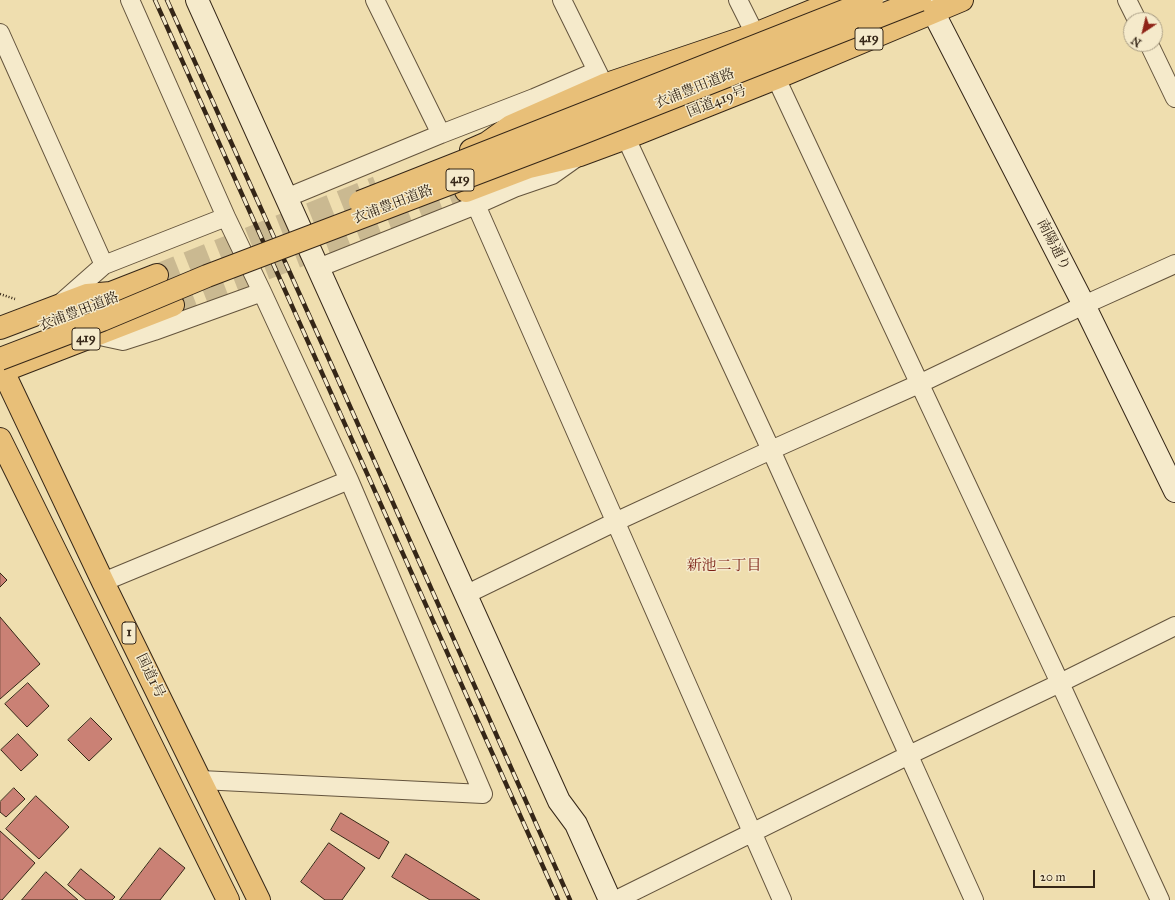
<!DOCTYPE html>
<html>
<head>
<meta charset="utf-8">
<style>
	body { margin:0 }
	#map { position:relative; width:1175px; height:900px; overflow:hidden; background:#efdeaf; font-family:"IM FELL Great Primer",serif }
	canvas { display:block }
	.north { position:absolute; left:1123px; top:12px; width:40px; height:40px; box-sizing:border-box; background:#f5eacb; border:1px solid #a89c83; border-radius:50%; rotate:215deg; font-size:11px; font-weight:700; line-height:16px; text-align:center; color:#352617 }
	.north::after { content:''; display:block; margin:auto; width:14px; height:18px; background:#8f2418; clip-path:polygon(50% 0,100% 100%,50% 72%,0 100%) }
	.scale { position:absolute; left:1033px; top:870px; width:62px; height:18px; box-sizing:border-box; border:2px solid #352617; border-top:0; padding-left:5px; font-size:12px; line-height:14px; white-space:nowrap; color:#352617; -webkit-text-stroke:3px #f5eacb; paint-order:stroke }
</style>
</head>
<body>
<div id="map">
<canvas width="1175" height="900"></canvas>
<div class="north">N</div>
<div class="scale">20 m</div>
</div>
<script>
const ctx = document.querySelector('canvas').getContext('2d');
ctx.lineJoin = 'round';
function fill(path, color) { ctx.fillStyle = color; ctx.fill(path, 'evenodd'); }
function stroke(path, color, width, dash) { ctx.strokeStyle = color; ctx.lineWidth = width; ctx.lineCap = dash ? 'butt' : 'round'; ctx.setLineDash(dash || []); ctx.stroke(path); }
function drawText(font, color, halo, rows, align = 'center') {
  ctx.font = font + ' "IM FELL Great Primer","Noto Serif JP",serif'; ctx.lineWidth = 3; ctx.setLineDash([]); ctx.textBaseline = 'middle'; ctx.strokeStyle = halo; ctx.fillStyle = color; for (const [text, x, y, turn = 0] of rows) {
    ctx.save(); ctx.translate(x, y); ctx.rotate((+turn || 0) * Math.PI / 180); ctx.textAlign = isNaN(turn) ? turn : align; if (halo) ctx.strokeText(text, 0, 0); ctx.fillText(text, 0, 0); ctx.restore();
  }
}
const building = new Path2D(`
	M0 573 7 580 0 587Z
	M0 617 40 664 0 699Z
	M28 683 49 706 27 727 5 704Z
	M91 718 112 739 89 761 68 740Z
	M18 734 38 755 21 771 1 750Z
	M14 788 25 799 6 817 0 812V802Z
	M36 796 69 827 39 859 6 829Z
	M341 813 389 842 379 859 331 830Z
	M0 831 35 863 2 900H0Z
	M329 843 365 868 342 900H325L301 882Z
	M160 848 185 868 160 900H120Z
	M406 854 480 900H430L392 877Z
	M81 869 115 897 112 900H86L68 885Z
	M46 872 78 900H22Z`);
fill(building, '#ca8175');
stroke(building, '#352617', 1);
stroke(new Path2D(`
	M157 275 377 187
	M173 305 466 191`), '#cab991', 22, [22, 11]);
const street = new Path2D(`
	M130 0 226 217 262 292 349 480 483 794 201 780
	M375 0 441 134
	M562 0 602 81
	M738 0 755 34
	M1127 0 1137 20
	M0 33 104 265 226 217
	M1149 44 1175 98
	M776 78C905 351 1034 625 1160 900
	M626 138 771 450 974 900
	M286 198 441 134 534 98 597 71
	M476 205 514 188 552 175 576 158
	M318 268 476 205 782 900
	M62 302 104 265
	M95 335 123 341 154 331 262 292
	M103 582 349 480
	M465 595 615 522 771 450 921 383 1084 305 1175 264
	M616 900 909 755 1060 683 1175 626`);
const secondary = new Path2D(`
	M197 0 559 801 576 824 610 900
	M927 0 1084 305 1175 491`);
const highway = new Path2D(`
	M471 150 487 143 511 126 604 85 755 34 839 0
	M466 191 529 167 580 155 626 138 776 78 962 0
	M0 328 87 295 111 293 157 275
	M0 365 103 582 259 900
	M0 372 173 305
	M0 439 228 900`);
stroke(street, '#64543d', 20);
stroke(secondary, '#352617', 24);
stroke(highway, '#352617', 24);
stroke(new Path2D(`
	M0 294 15 299`), '#352617', 2.5, [1, 2]);
stroke(street, '#f5eacb', 18);
stroke(secondary, '#f5eacb', 22);
stroke(highway, '#e8bf78', 22);
const rail = new Path2D(`
	M155 0 558 900
	M167 0 332 366 570 900`);
stroke(rail, '#352617', 4.5);
stroke(rail, '#f5eacb', 3, [9]);
const highwayBridge = new Path2D(`
	M360 202 872 0
	M0 359 102 320 207 276 580 134 920 0`);
stroke(highwayBridge, '#352617', 24, []);
stroke(highwayBridge, '#e8bf78', 22);
for (const [x, y, w] of [
	[869,39,28],
	[460,180,28],
	[86,339,28],
	[129,633,14]
]) { const box = new Path2D(); box.roundRect(x - w / 2, y - 11, w, 22, 3); ctx.fillStyle = '#f5eacb'; ctx.fill(box); stroke(box, '#352617', 1); }
drawText('bold 13px', '#352617', null, [
	["419",869,39],
	["419",460,180],
	["419",86,339],
	["1",129,633]
]);
drawText('14px', '#352617', '#f5eacb', [
	["衣浦豊田道路",695,89,-22],
	["国道419号",717,102,-22],
	["衣浦豊田道路",393,205,-21],
	["南陽通り",1053,245,63],
	["衣浦豊田道路",79,312,-21],
	["国道1号",150,676,64]
]);
drawText('15px', '#7a1f14', '#f5eacb', [
	["新池二丁目",724,566]
]);
</script>
</body>
</html>
